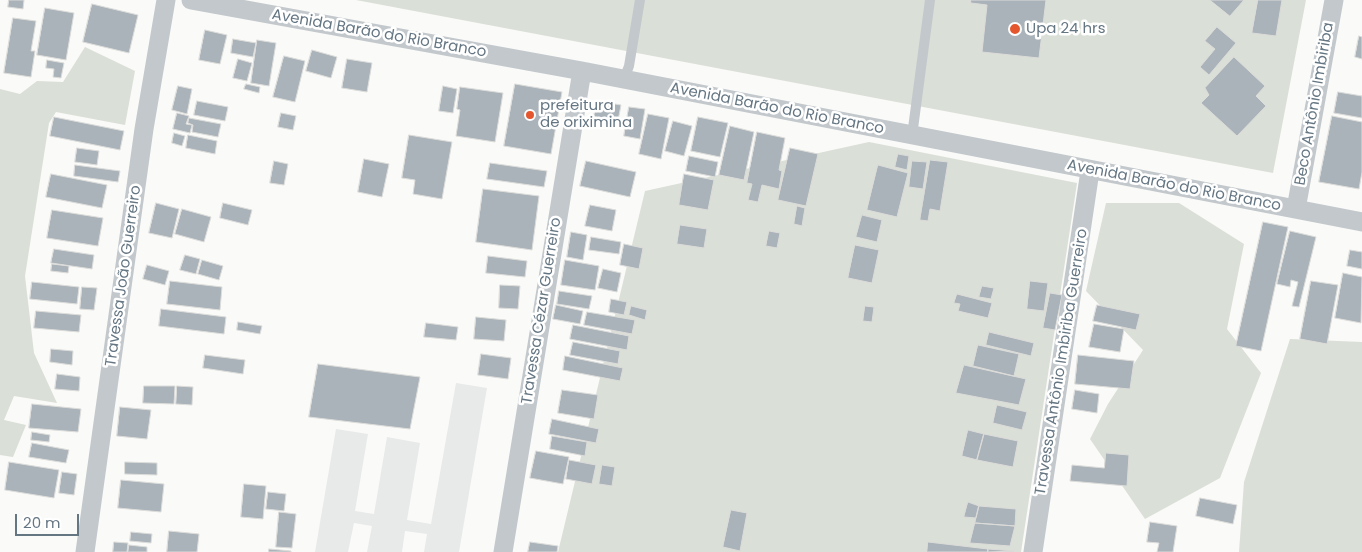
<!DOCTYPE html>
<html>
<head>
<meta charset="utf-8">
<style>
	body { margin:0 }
	#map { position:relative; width:1362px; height:552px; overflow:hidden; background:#fafaf8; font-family:Poppins,sans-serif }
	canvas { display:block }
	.scale { position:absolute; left:15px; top:514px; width:64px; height:22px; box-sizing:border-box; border:2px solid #657683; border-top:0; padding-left:6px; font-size:15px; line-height:18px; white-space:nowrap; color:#657683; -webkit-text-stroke:4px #fff; paint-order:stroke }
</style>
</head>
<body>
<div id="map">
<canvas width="1362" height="552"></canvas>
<div class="scale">20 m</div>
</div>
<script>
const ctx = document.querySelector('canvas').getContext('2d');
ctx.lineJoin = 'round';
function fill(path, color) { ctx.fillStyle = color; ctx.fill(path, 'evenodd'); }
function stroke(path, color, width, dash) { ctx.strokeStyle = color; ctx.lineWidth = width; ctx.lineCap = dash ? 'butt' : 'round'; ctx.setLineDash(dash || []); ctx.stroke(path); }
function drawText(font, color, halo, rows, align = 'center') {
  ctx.font = font + ' Poppins,sans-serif'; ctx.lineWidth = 5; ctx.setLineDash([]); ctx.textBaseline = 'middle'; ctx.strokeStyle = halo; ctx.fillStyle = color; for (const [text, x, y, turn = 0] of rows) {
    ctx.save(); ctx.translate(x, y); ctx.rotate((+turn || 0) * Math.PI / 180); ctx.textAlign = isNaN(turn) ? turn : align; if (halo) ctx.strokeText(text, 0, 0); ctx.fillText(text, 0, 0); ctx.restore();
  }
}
fill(new Path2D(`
	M456 383 487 388 459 552H424L427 534 405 531 402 552H367L372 526 354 523 348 552H315L336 429 368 434 355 511 374 514 387 437 420 443 407 520 431 524Z`), '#e8e9e9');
fill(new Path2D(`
	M356 0H1306L1273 173Z
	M85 47 135 71 125 125 56 112 49 123 25 276 34 353 57 403 14 396 4 420 26 425 13 457 0 455V89L20 94 37 81 63 82Z
	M869 142 1077 183 1021 552H558L645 191Z
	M1106 203H1179L1244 244 1227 329 1261 373 1220 478 1145 519 1090 439 1108 404 1143 350 1086 291Z
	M1290 339 1362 342V552H1239L1244 482Z`), '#dadfd7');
const building = new Path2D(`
	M9 0H24L23 9 8 7Z
	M971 0H1046L1039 58 982 52 987 5 971 3Z
	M1210 0H1244L1230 16Z
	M1258 0H1282L1276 36 1252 33Z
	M92 4 138 15 129 53 83 42Z
	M45 8 74 13 66 60 37 55Z
	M13 18 36 21 31 51H35L31 77 4 73Z
	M1217 27 1236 43 1209 75 1200 67 1215 49 1205 41Z
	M205 30 227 35 220 64 199 60Z
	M1359 36 1362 37V59L1355 57Z
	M233 39 256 43 253 57 231 53Z
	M257 40 276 43 269 86 251 83Z
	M312 50 337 57 331 78 306 71Z
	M284 56 305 61 295 102 273 97Z
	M1234 57 1265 86 1256 96 1266 106 1237 136 1201 103 1209 95 1205 88Z
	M238 59 252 63 247 81 233 78Z
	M347 59 372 63 367 92 342 88Z
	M47 60 64 63 61 78 53 77 54 69 46 68Z
	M246 84 260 87 259 93 244 89Z
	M515 84 562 92 551 154 504 146Z
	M178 86 192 89 187 114 172 110Z
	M443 86 457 89 453 113 439 111Z
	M460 87 503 93 495 142 456 136 460 110 457 109Z
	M1338 92 1362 96V118L1334 113Z
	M197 101 228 107 225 121 194 115Z
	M597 101 621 105 617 126 593 121Z
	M629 107 645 109 640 139 624 136Z
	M177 113 189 116 186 124 192 125 190 133 173 129Z
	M281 113 296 116 293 130 278 127Z
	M648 114 669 118 661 159 639 154Z
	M1332 116 1362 122V172L1359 189 1319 182Z
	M54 117 124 131 120 150 50 136Z
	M698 117 728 123 720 157 691 151Z
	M189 118 221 124 218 137 192 132 193 125 188 123Z
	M673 121 692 126 684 156 665 151Z
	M730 126 754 132 744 180 719 175Z
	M757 132 785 138 779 170 782 171 779 189 762 185 758 202 748 200 752 184 747 183Z
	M174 133 185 136 182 146 172 143Z
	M188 135 217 141 215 154 186 148Z
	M409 135 452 142 442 199 413 194 415 180 402 178Z
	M77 148 99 151 97 165 75 162Z
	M790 148 818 154 806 206 778 200Z
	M898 154 909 156 907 170 895 167Z
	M689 156 718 162 715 177 686 171Z
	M364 159 389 164 382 197 358 192Z
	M930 160 948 162 940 211 930 209 928 221 920 220Z
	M274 161 288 164 284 185 270 183Z
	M586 161 636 172 630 197 580 186Z
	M912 161 927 162 923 189 909 187Z
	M490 163 547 171 544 187 487 179Z
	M75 165 120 171 118 182 74 176Z
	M878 165 908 173 897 217 867 210Z
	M51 174 107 185 102 208 46 197Z
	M684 174 714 180 708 210 679 205Z
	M483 189 539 196 532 250 476 242Z
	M156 203 179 209 172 238 149 233Z
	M223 203 252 210 248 225 220 218Z
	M590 205 616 210 612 231 585 226Z
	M797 206 805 208 802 226 794 224Z
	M182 209 211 217 204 242 175 234Z
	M52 210 103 218 98 246 47 238Z
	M862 215 882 220 877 242 856 237Z
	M1263 222 1288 227 1261 351 1236 346Z
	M680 225 707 229 704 248 677 244Z
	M769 231 780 233 777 248 766 246Z
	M1290 231 1316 237 1299 307 1292 306 1298 282 1291 280 1290 287 1277 284Z
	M571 232 587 235 583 260 567 257Z
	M591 237 621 242 619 254 589 250Z
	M624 244 643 248 639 269 620 265Z
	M855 245 879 250 872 283 848 278Z
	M54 249 94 255 92 269 51 263Z
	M1350 250 1362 252V269L1347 266Z
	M185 255 200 259 196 274 180 270Z
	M488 256 527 261 525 277 486 273Z
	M202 260 223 266 219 280 198 274Z
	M565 260 599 266 595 290 561 285Z
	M52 264 69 266 68 273 51 271Z
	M147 265 169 271 165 285 143 279Z
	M603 269 621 273 617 292 598 288Z
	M1343 273 1362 277 1361 323 1335 318Z
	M170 281 222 287 220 310 167 304Z
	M1030 281 1048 283 1044 311 1027 309Z
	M1311 281 1338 285 1327 344 1300 339Z
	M32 282 79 287 77 304 30 299Z
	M500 285 520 286 518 309 499 308Z
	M982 286 994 288 991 299 979 297Z
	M82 287 97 288 94 310 80 309Z
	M559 291 592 296 589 309 557 304Z
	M1050 293 1062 295 1055 330 1043 328Z
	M957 294 992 303 988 318 958 311 960 304 954 303Z
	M611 299 627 302 624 315 609 312Z
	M556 305 583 311 580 324 553 319Z
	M1097 305 1140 314 1136 330 1093 321Z
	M631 306 647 310 645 320 629 315Z
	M865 306 874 307 872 322 863 321Z
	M161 309 226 317 224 334 159 326Z
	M36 311 81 315 79 332 34 328Z
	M587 312 635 320 632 334 584 325Z
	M476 317 506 320 504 341 474 339Z
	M238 322 262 326 260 334 237 330Z
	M426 323 458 327 456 340 424 337Z
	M1094 324 1124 329 1120 352 1089 347Z
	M573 325 629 336 627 350 570 339Z
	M989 332 1034 343 1031 356 986 345Z
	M573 342 620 351 618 364 570 355Z
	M978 345 1019 354 1014 376 973 366Z
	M51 349 73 351 72 365 50 362Z
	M481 354 511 358 508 379 478 375Z
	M205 355 245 360 243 374 203 368Z
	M1078 355 1134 361 1130 389 1075 384Z
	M565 356 623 368 620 381 563 370Z
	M318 364 420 377 410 429 309 417Z
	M964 365 1026 379 1019 405 956 393Z
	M57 374 80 377 79 391 55 389Z
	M144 386H175L174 404 143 403Z
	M177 386 193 387 192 405 176 404Z
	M562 390 598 395 594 419 558 413Z
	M1075 390 1099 394 1097 413 1072 409Z
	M32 404 81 409 78 432 29 428Z
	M997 405 1027 412 1022 430 993 423Z
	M120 407 151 410 147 439 117 436Z
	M552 419 599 429 596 443 549 434Z
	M968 430 984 434 977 460 962 456Z
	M32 432 50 435 49 442 31 440Z
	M984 434 1018 441 1013 467 977 460Z
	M552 436 587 442 585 456 550 449Z
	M32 443 69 450 66 463 29 457Z
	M536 451 569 457 563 484 530 478Z
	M1106 453 1129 455 1127 486 1070 481 1072 465 1104 468Z
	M569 460 596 465 592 484 566 479Z
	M9 462 59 470 54 498 5 490Z
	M125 462 157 463V475L125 474Z
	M602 465 615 467 612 486 599 484Z
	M62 472 77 474 74 495 59 493Z
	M121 480 164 484 161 512 118 508Z
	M244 484 266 486 263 519 241 517Z
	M268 492 286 494 284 511 266 509Z
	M1200 498 1237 505 1233 524 1196 516Z
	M968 502 979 506 976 518 964 517Z
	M979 506 1016 509 1015 526 975 523Z
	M731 510 747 513 740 551 723 547Z
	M279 512 296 514 292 548 276 547Z
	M1150 522 1177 526 1173 552H1157L1159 543 1147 542Z
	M975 523 1015 526 1010 546 970 543Z
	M169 531 199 534 197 552H167Z
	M131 532 152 534 151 543 130 541Z
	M114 542 128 543 127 552H113Z
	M530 542 558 546 557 552H528Z
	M928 542 988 549V552H927Z
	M129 545 147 547V552H128Z
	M269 549 291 551V552H269Z
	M988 549 1015 551 988 552Z`);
fill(building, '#aab3b9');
stroke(building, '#dcdcda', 1);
stroke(new Path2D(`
	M624 79 629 66 640 0
	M912 136 930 0`), '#c3c8cc', 10);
stroke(new Path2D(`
	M191 0 582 71 1362 222
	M1296 209 1334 0
	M85 552 144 129 166 0
	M503 552 582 71
	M1033 552 1090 171`), '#c3c8cc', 19);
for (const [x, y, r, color] of [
	[1015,29,6,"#e4572e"],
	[530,115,5,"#e4572e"]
]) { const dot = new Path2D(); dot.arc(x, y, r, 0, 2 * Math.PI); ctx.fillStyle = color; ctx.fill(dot); stroke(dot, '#fff', 2); }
drawText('15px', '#657683', '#fff', [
	["Upa 24 hrs",1026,29],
	["prefeitura",540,106],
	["de oriximina",540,123]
], 'left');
drawText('15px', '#657683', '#fff', [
	["Avenida Barão do Rio Branco",379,34,10],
	["Beco Antônio Imbiriba",1315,104,-80],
	["Avenida Barão do Rio Branco",777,109,11],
	["Avenida Barão do Rio Branco",1174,186,11],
	["Travessa João Guerreiro",124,276,-82],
	["Travessa Cézar Guerreiro",542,311,-81],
	["Travessa Antônio Imbiriba Guerreiro",1062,362,-81]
]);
</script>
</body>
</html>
